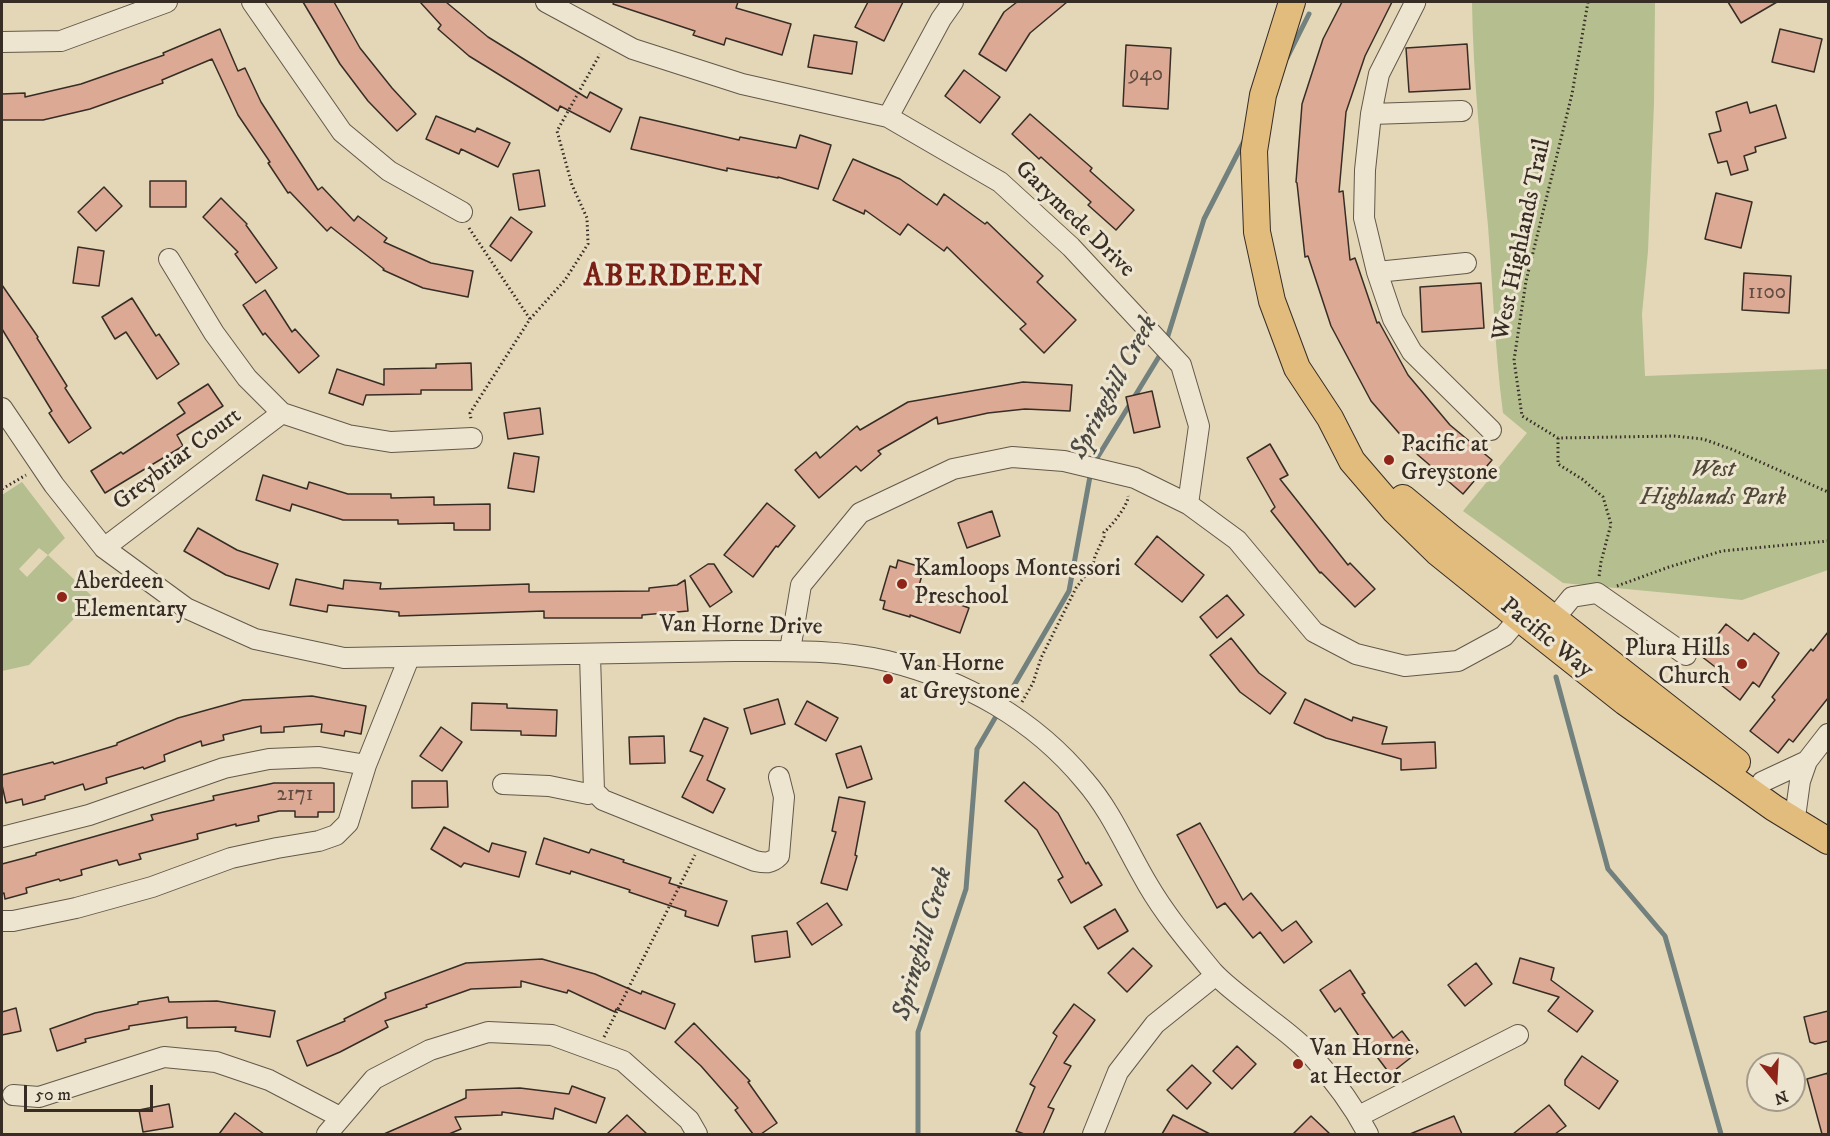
<!DOCTYPE html>
<html>
<head>
<meta charset="utf-8">
<style>
	body { margin:0 }
	#map { position:relative; width:1830px; height:1136px; overflow:hidden; background:#e3d7b7; font-family:"IM FELL DW Pica",serif }
	canvas { display:block }
	.frame { position:absolute; inset:0; border:3px solid #382d25; pointer-events:none }
	.north { position:absolute; left:1746px; top:1052px; width:60px; height:60px; box-sizing:border-box; background:#ede5d0; border:2px solid #a59b8c; border-radius:50%; rotate:162deg; font-size:16px; font-weight:700; line-height:24px; text-align:center; color:#382d25 }
	.north::after { content:''; display:block; margin:auto; width:21px; height:27px; background:#8f2418; clip-path:polygon(50% 0,100% 100%,50% 72%,0 100%) }
	.scale { position:absolute; left:24px; top:1085px; width:129px; height:27px; box-sizing:border-box; border:3px solid #382d25; border-top:0; padding-left:8px; font-size:18px; line-height:21px; white-space:nowrap; color:#382d25; -webkit-text-stroke:4px #ede5d0; paint-order:stroke }
</style>
</head>
<body>
<div id="map">
<canvas width="1830" height="1136"></canvas>
<div class="frame"></div>
<div class="north">N</div>
<div class="scale">50 m</div>
</div>
<script>
const ctx = document.querySelector('canvas').getContext('2d');
ctx.lineJoin = 'round';
function fill(path, color) { ctx.fillStyle = color; ctx.fill(path, 'evenodd'); }
function stroke(path, color, width, dash) { ctx.strokeStyle = color; ctx.lineWidth = width; ctx.lineCap = dash ? 'butt' : 'round'; ctx.setLineDash(dash || []); ctx.stroke(path); }
function drawText(font, color, halo, rows, align = 'center') {
  ctx.font = font + ' "IM FELL DW Pica",serif'; ctx.lineWidth = 6; ctx.setLineDash([]); ctx.textBaseline = 'middle'; ctx.strokeStyle = halo; ctx.fillStyle = color; for (const [text, x, y, turn = 0] of rows) {
    ctx.save(); ctx.translate(x, y); ctx.rotate((+turn || 0) * Math.PI / 180); ctx.textAlign = isNaN(turn) ? turn : align; if (halo) ctx.strokeText(text, 0, 0); ctx.fillText(text, 0, 0); ctx.restore();
  }
}
fill(new Path2D(`
	M1472 2H1655L1654 103 1648 251 1642 314 1645 376 1828 369V570L1742 600 1563 583 1463 511 1527 433 1503 413C1495 351 1493 289 1488 226 1481 151 1473 76 1472 2Z
	M22 482 65 538 48 555 94 598 29 665 2 671V495ZM39 548 48 555 27 577 19 569Z`), '#b4be8e');
stroke(new Path2D(`
	M1287 58 1309 14
	M1166 342 1204 219 1244 141
	M1094 463 1163 350
	M1556 677 1608 869 1665 936 1721 1134
	M918 1134V1032L966 889 977 749 1069 591 1091 471`), '#72807e', 5);
const building = new Path2D(`
	M303 2H334L360 48 392 88 416 114 397 131 368 101 340 64Z
	M420 2H446L488 37 587 98 590 92 622 109 610 132 560 106 558 111 469 56 438 29 441 25Z
	M614 2H738L736 8 791 24 782 55 726 38 724 45 693 35 695 31 613 4Z
	M868 2H903L884 41 855 27Z
	M1017 2H1067L1030 33 1006 71 979 54 1004 12Z
	M1342 2H1392L1365 56 1346 112 1339 192 1343 191 1350 260 1355 258 1377 323 1379 322 1408 375 1450 425 1492 460 1463 494 1418 455 1371 401 1331 326 1308 256 1305 257 1297 183 1296 182 1302 104 1323 39Z
	M1728 2H1777L1741 23Z
	M220 29 238 71 245 68 261 102 318 190 322 187 354 221 358 216 387 238 384 242 431 263 473 271 468 297 423 288 383 270 384 269 331 227 327 231 290 192 288 193 268 163 270 162 238 115 212 59 162 80 163 83 90 109 43 120H2V94L25 93V97L81 84 164 55 163 53Z
	M1780 29 1822 39 1814 72 1772 62Z
	M814 35 857 42 852 74 808 67Z
	M1467 44 1470 89 1409 92 1406 48Z
	M1126 45 1171 48 1168 109 1123 106Z
	M964 70 1000 97 980 123 945 96Z
	M1747 102 1750 113 1776 105 1786 138 1755 147 1756 152 1744 156 1748 170 1731 175 1727 161 1718 163 1709 134 1721 131 1716 112Z
	M1030 114 1092 168 1090 171 1134 210 1116 230 1088 205 1091 202 1041 157 1039 159 1012 134Z
	M436 116 475 132 477 128 510 143 498 167 461 149 459 154 426 139Z
	M640 117 739 140 740 137 796 148 800 135 831 145 818 189 778 177V178L727 168V171L631 149Z
	M853 159 900 179 937 205 944 194 985 224 987 222 1043 276 1037 282 1076 320 1044 353 1020 329 1026 324 947 247 944 251 908 224 900 235 865 210 864 214 833 200Z
	M539 170 545 206 519 210 513 174Z
	M150 181H186V207H150Z
	M104 187 122 206 96 231 78 212Z
	M1716 193 1752 202 1741 248 1705 239Z
	M221 198 247 224 246 225 277 268 256 283 235 254 238 252 203 217Z
	M511 217 532 232 511 261 490 246Z
	M78 247 104 251 99 286 73 283Z
	M1744 273 1791 276 1789 313 1742 310Z
	M1481 283 1484 328 1422 332 1420 287Z
	M2 285 38 337 37 338 67 386 65 388 91 428 69 443 49 413 52 411 2 329Z
	M265 290 292 332 295 329 319 356 299 373 265 333 263 335 243 305Z
	M132 298 156 336 159 334 179 364 157 379 126 332 115 339 102 317Z
	M471 363 472 390H421V394L366 395 363 405 329 393 337 369 384 385V369L436 368V364Z
	M1023 382 1072 385 1070 411 1025 409 988 413 938 424 937 417 878 451 881 454 861 471 856 466 819 498 795 470 816 452 820 458 857 426 860 430 908 402Z
	M208 384 223 406 177 435 183 446 105 493 91 471 121 452 123 454 185 413 178 403Z
	M1152 391 1160 427 1134 433 1126 397Z
	M540 408 543 434 508 439 504 413Z
	M1270 444 1288 475 1280 479 1348 565 1350 563 1375 589 1355 607 1321 572 1320 573 1271 511 1275 507 1247 458Z
	M514 453 539 457 534 492 508 488Z
	M263 475 307 489 309 482 348 494H391V498L434 497V505L490 504V530H454V523L398 524V520H343L292 504 290 511 256 500Z
	M767 503 795 526 778 547 776 546 753 577 724 555Z
	M992 511 1000 536 967 548 958 523Z
	M198 528 237 550 278 564 269 589 226 575 184 551Z
	M1157 536 1204 575 1182 602 1135 564Z
	M898 560 924 568 918 589 969 608 960 633 910 615V617L883 609 885 601 880 600 890 566 896 568Z
	M708 564H714L732 592 710 607 690 576Z
	M296 579 343 589 344 580 381 583 380 589 529 584V592L649 591V588L677 585 685 580 688 611 642 615V618H544V611L399 616V612L328 605 327 612 290 605Z
	M1227 595 1244 615 1217 638 1200 617Z
	M1726 624 1748 641 1754 633 1779 653 1759 687 1753 682 1740 700 1716 681 1723 673 1701 656Z
	M1828 632V698L1793 742 1789 739 1778 753 1750 731 1775 700 1772 697 1811 649 1813 651Z
	M1231 638 1259 673 1286 693 1270 714 1240 692 1210 655Z
	M312 696 366 706 361 734 345 731 344 736 321 732 322 724 284 727V732L261 733V726L223 735 224 740 202 746 201 741 164 755 165 761 144 769 143 767 106 778 107 783 85 790 83 784 45 796V799L23 805 22 799 6 803 2 785V775L53 762 54 764 117 745V743L178 718 243 700Z
	M778 699 785 724 751 734 744 709Z
	M1305 699 1352 721 1353 717 1387 727 1382 744 1435 742 1436 768 1401 770V759L1326 738 1294 723Z
	M807 701 838 718 826 741 795 724Z
	M472 703 507 704V708L557 710 556 736 521 735V731L471 730Z
	M704 718 728 728 707 780 725 789 713 813 682 797 703 756 690 751Z
	M441 727 462 742 442 771 420 756Z
	M664 736 665 763 630 764 629 737Z
	M861 746 872 779 847 788 836 754Z
	M412 781H447L448 807 412 808Z
	M1024 782 1058 813 1086 864 1088 862 1102 885 1071 903 1058 880 1063 877 1037 830 1005 801Z
	M274 783H334V812H318V817H295V811H279L258 816 259 821 236 826V824L197 834 198 839 139 854 141 859 119 865 117 860 81 870 82 875 60 881 59 879 26 888 27 893 5 899 4 893 2 894V864L36 855V853L153 820 151 815 214 800 213 796Z
	M839 797 865 802 855 855 857 856 847 890 821 883 836 832 832 831Z
	M1200 823 1243 900 1251 893 1282 931 1296 921 1312 942 1284 963 1260 932 1253 938 1225 903 1217 908 1177 835Z
	M444 827 489 852 492 843 526 852 519 877 464 863 461 867 431 849Z
	M544 838 589 853 591 849 624 860 623 862 671 878 669 883 727 901 718 926 685 916 686 911 629 892 630 890 571 871 570 874 536 864Z
	M827 903 842 925 812 945 797 923Z
	M1115 909 1128 931 1098 949 1084 927Z
	M787 931 790 957 755 962 752 936Z
	M1133 948 1152 966 1127 992 1108 973Z
	M1520 958 1554 968 1551 980 1593 1011 1577 1032 1548 1011 1559 997 1513 983Z
	M542 959 595 974 641 994 642 991 675 1004 665 1029 616 1009 615 1012 568 990 567 993 521 981V987L471 989 426 1005 427 1007 385 1021 388 1027 340 1052 307 1066 297 1041 345 1021 344 1019 386 998 385 993 466 963Z
	M1476 963 1492 984 1465 1006 1448 985Z
	M1350 970 1365 993 1362 994 1393 1038 1402 1031 1418 1052 1390 1074 1365 1041 1363 1042 1340 1008 1335 1012 1320 990Z
	M168 997 169 1002 217 1001 275 1011 270 1037 235 1031 236 1027 187 1028V1017L129 1026V1029L85 1039 86 1042 57 1051 50 1029 95 1013 138 1004V1002Z
	M1074 1004 1095 1020 1064 1063 1071 1066 1048 1107 1054 1109 1043 1134H1024L1016 1131 1035 1087 1030 1084 1057 1036 1053 1033Z
	M16 1008 21 1031 2 1035V1012Z
	M1828 1011V1041L1815 1044 1810 1042 1804 1017Z
	M694 1023 750 1081 748 1082 777 1123 761 1134H753L735 1110 738 1108 701 1066 675 1042Z
	M1237 1046 1256 1064 1232 1089 1213 1071Z
	M1582 1056 1618 1081 1599 1109 1565 1085V1080Z
	M1192 1065 1211 1083 1187 1109 1167 1090Z
	M1828 1073V1134H1822L1807 1079Z
	M572 1086 605 1098 596 1123 555 1108 553 1119 502 1112V1115L455 1117 461 1129 449 1134H384L466 1098V1090L520 1088 569 1094Z
	M169 1104 173 1127 143 1132 139 1110Z
	M1549 1105 1566 1126 1555 1134H1513Z
	M235 1113 264 1134H219Z
	M627 1115 647 1134H607Z
	M1173 1115 1210 1134H1162Z
	M1311 1116 1330 1134H1293Z
	M1454 1116 1462 1134H1410Z`);
fill(building, '#dba994');
stroke(building, '#382d25', 1.5);
const minor = new Path2D(`
	M252 2 342 132 389 171 462 212
	M546 2 633 49 742 84 888 117 1000 182 1071 247 1181 365 1199 426 1188 504
	M1414 2 1415 3 1379 74 1371 114 1365 170 1364 218 1377 272 1466 263
	M2 42 61 41 167 2
	M1371 114 1462 111
	M888 117 941 19 953 2
	M169 259 214 333 247 378 282 413 348 435 391 442 472 438
	M1377 272 1393 319 1412 352 1491 430
	M2 408 54 485 104 548 186 608 255 639 344 658 734 651C785 651 838 649 887 661 964 680 1034 719 1085 781 1112 812 1127 850 1148 885 1166 916 1190 944 1213 972 1226 986 1243 998 1258 1010 1276 1025 1298 1039 1313 1057 1334 1080 1354 1107 1368 1134
	M104 548 282 413
	M1554 619 1572 597 1597 593 1686 655
	M790 650 801 585 860 513 953 469 1012 457 1064 461 1135 478 1188 504 1237 540 1314 632 1356 654 1405 666 1458 661 1504 636 1528 608
	M590 655 594 791 603 800 755 861C765 863 771 864 779 856L784 797 779 777
	M1762 782 1807 761
	M503 784 549 786 588 794 594 791
	M1796 810 1800 781 1807 761 1828 734
	M2 837 89 815 224 768 269 759 319 757 366 765
	M2 921H13L76 908 152 887 231 858 277 848 319 841 336 835 348 823 366 765 409 658
	M13 1095 39 1097 164 1057 216 1062 269 1080 340 1117
	M1359 1116 1518 1035
	M327 1134 374 1079 430 1050 488 1032 552 1035 623 1061 689 1120 697 1134
	M1093 1134 1118 1072 1155 1024 1216 975`);
const major = new Path2D(`
	M1292 2 1263 95 1254 151 1257 232 1272 301 1297 368 1330 418 1352 461 1395 511 1437 552 1519 618 1625 702 1774 808 1828 841
	M1403 498 1450 537 1737 762`);
stroke(minor, '#63584a', 22);
stroke(major, '#382d25', 28);
stroke(new Path2D(`
	M1588 2 1572 94 1526 281 1514 360 1522 416 1558 438 1674 436 1703 439 1731 449 1828 492
	M469 228 530 319 470 413 471 419
	M530 319 565 280 588 244 587 218 572 185 557 131 600 54
	M1558 438V464L1582 479 1603 497 1611 524 1601 562 1599 577
	M2 489 26 475
	M1617 586 1669 567 1722 551 1828 541
	M1022 702 1033 683 1041 658 1076 588 1093 565 1095 556 1104 537V532C1111 527 1129 504 1128 496
	M604 1037 695 855`), '#382d25', 3, [1.5, 3]);
stroke(minor, '#ede5d0', 20);
stroke(major, '#e2bc7c', 26);
for (const [x, y, r, color] of [
	[1389,460,6,"#8f2418"],
	[902,584,6,"#8f2418"],
	[62,597,6,"#8f2418"],
	[1742,664,6,"#8f2418"],
	[888,679,6,"#8f2418"],
	[1298,1064,6,"#8f2418"]
]) { const dot = new Path2D(); dot.arc(x, y, r, 0, 2 * Math.PI); ctx.fillStyle = color; ctx.fill(dot); stroke(dot, '#ede5d0', 2); }
drawText('21px', '#614c41', null, [
	["940",1146,76],
	["1100",1767,294],
	["2171",295,796]
]);
drawText('24px', '#382d25', '#ede5d0', [
	["Garymede Drive",1074,220,44],
	["West Highlands Trail",1523,240,-78],
	["Greybriar Court",178,460,-37],
	["Van Horne Drive",741,627,1],
	["Pacific Way",1546,639,39]
]);
drawText('24px', '#382d25', '#ede5d0', [
	["Pacific at",1401,446],
	["Greystone",1401,474],
	["Kamloops Montessori",914,570],
	["Preschool",914,598],
	["Aberdeen",74,583],
	["Elementary",74,611],
	["Plura Hills",1730,650,"right"],
	["Church",1730,678,"right"],
	["Van Horne",900,665],
	["at Greystone",900,693],
	["Van Horne",1310,1050],
	["at Hector",1310,1078]
], 'left');
drawText('italic 24px', '#514a3a', '#ede5d0', [
	["West",1713,471],
	["Highlands Park",1713,499]
]);
drawText('italic 26px', '#4b4943', '#ede5d0', [
	["Springhill Creek",1115,388,-62],
	["Springhill Creek",924,944,-74]
]);
ctx.letterSpacing = '1.5px';
drawText('bold 30px', '#7a1f14', '#ede5d0', [
	["ABERDEEN",674,279]
]);
ctx.letterSpacing = '0px';
</script>
</body>
</html>
